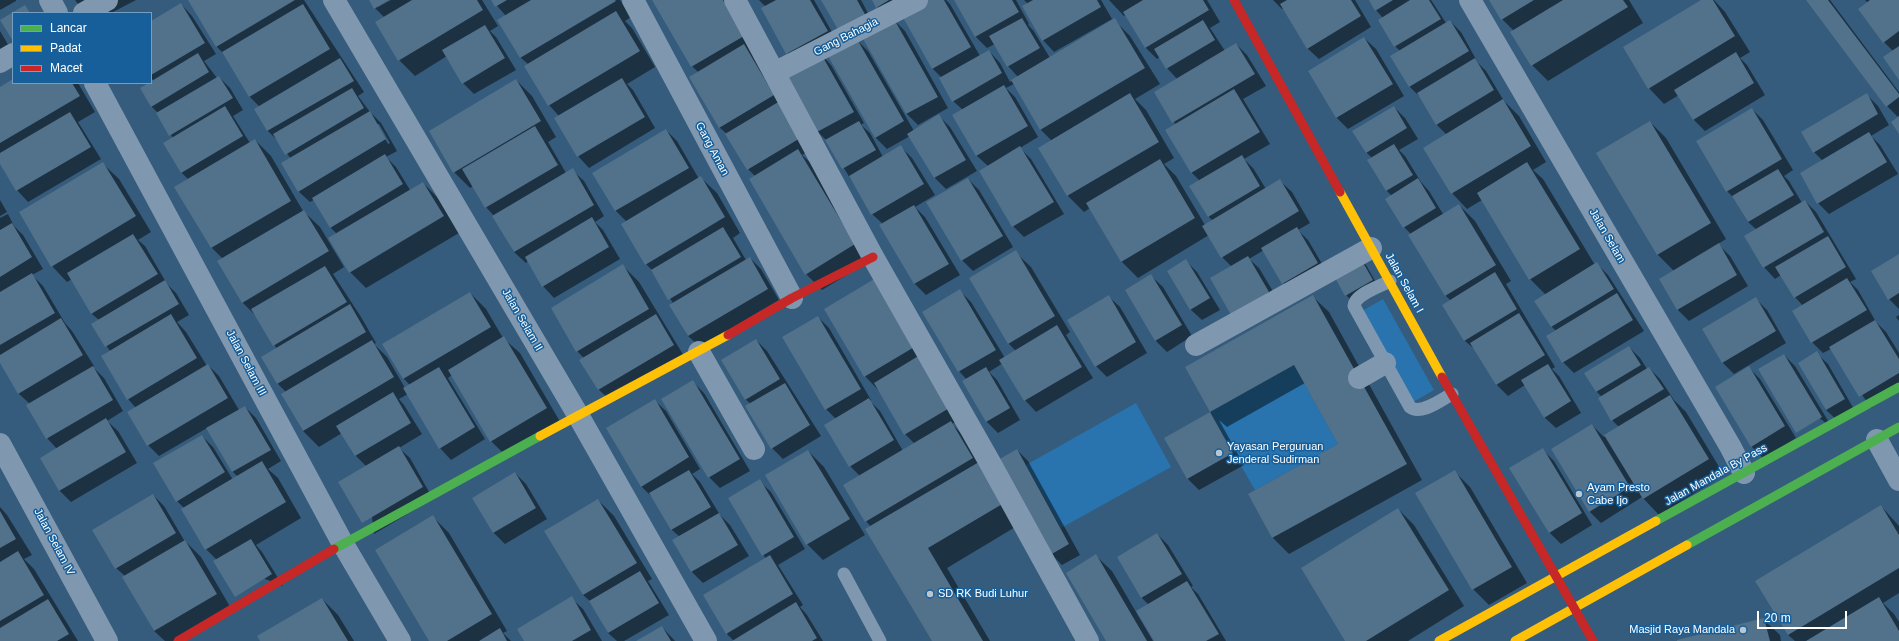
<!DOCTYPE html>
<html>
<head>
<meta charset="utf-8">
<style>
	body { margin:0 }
	#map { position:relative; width:1899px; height:641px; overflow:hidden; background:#355c7c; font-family:Arial,sans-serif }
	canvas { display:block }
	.legend { position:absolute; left:12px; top:12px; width:140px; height:72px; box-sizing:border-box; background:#175f9a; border:1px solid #749fc2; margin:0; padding:5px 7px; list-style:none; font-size:12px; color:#fff }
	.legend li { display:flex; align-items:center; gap:8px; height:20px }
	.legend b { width:20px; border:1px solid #749fc2 }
	.scale { position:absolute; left:1757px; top:611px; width:90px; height:18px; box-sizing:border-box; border:2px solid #fff; border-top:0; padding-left:5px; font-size:12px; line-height:14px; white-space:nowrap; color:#fff; -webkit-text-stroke:3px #175f9a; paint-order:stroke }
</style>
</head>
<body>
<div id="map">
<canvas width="1899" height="641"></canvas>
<ul class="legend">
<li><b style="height:5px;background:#4caf50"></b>Lancar</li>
<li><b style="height:5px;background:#ffc107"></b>Padat</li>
<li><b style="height:5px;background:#c62828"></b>Macet</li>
</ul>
<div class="scale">20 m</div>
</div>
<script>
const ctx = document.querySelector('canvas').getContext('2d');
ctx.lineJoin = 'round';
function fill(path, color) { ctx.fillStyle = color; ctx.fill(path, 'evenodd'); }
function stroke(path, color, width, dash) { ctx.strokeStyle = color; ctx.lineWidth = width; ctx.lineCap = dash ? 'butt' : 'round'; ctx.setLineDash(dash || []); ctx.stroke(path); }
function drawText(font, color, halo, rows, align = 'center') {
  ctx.font = font + ' Arial,sans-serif'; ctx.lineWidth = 3; ctx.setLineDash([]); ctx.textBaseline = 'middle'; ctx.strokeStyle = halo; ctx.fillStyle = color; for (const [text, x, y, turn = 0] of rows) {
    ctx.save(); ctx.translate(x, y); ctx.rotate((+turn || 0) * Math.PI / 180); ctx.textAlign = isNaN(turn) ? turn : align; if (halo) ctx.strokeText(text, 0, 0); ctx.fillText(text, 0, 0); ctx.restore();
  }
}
fill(new Path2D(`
	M1383 299 1434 390 1413 402 1362 311Z
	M1294 365 1338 444 1255 490 1210 412Z
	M1136 403 1171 467 1061 528 1026 465Z`), '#2974ae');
fill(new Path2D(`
	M0 0H16V1L0 10Z
	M75 0H136L111 13H85Z
	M189 0H304L364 92 358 96 370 112 381 123 397 151 386 157 396 167 410 190 423 183 439 199 459 233 366 288 350 272 337 234 330 227 314 200 310 202 298 191 291 159 278 141 268 131 256 109 260 107 250 97 224 54 217 47ZM376 124H379L390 143 388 144Z
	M370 0H387L378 5V7L391 0H482L498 26 490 31 496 37 516 70 474 94 463 83 447 56 415 76 399 60 384 17 375 8Z
	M492 0H620L631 17 625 21 632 28 655 67 627 84 633 90 655 128 589 168 578 156 559 116 549 105 528 64 520 57 506 16Z
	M653 0H729L813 149 802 155 814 166 870 261 822 290 806 274 755 176 748 169 727 134 719 127 698 72 692 66Z
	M759 0H814L838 43 820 53 831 65 864 123 861 125 870 133 883 157 901 147 912 158 935 195 915 207 925 217 960 275 926 295 915 284 880 226 883 224 872 214 828 142 818 132 799 66 787 53 766 7Z
	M822 0H861L877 30 894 20 905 31 948 108 918 125 907 114 864 37 858 41 868 51 914 131 939 116 950 127 977 171 946 189 935 178 910 136 887 149 876 138 829 56 851 43Z
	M873 0H920L888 18 877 7Z
	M927 0H946L950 4 980 56 989 51 1000 63 1010 82 1018 77 1008 66 995 44 987 48 976 37 955 0H1016L1029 24 1028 25 1033 30 1050 58 1114 20 1130 36 1160 84 1135 99 1146 110 1174 158 1164 164 1176 176 1205 225 1213 221 1209 217 1200 181 1191 172 1176 125 1155 92 1177 79 1167 68 1160 57 1157 59 1146 48 1126 15 1124 16 1109 0H1207L1220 22 1210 28 1225 51 1236 44 1247 55 1266 86 1243 99 1270 144 1244 159 1253 168 1266 189 1280 181 1292 192 1310 223 1298 230 1308 240 1328 274 1294 295 1283 283 1264 250 1249 259 1259 268 1280 303 1231 266 1222 257 1209 235 1138 278 1122 262 1090 208 1084 212 1068 196 1040 148 1052 141 1041 130 1014 84 1006 88 1015 97 1038 137 1020 148 1031 159 1064 214 1024 237 1013 226 988 166 977 156 954 116 963 110 953 101 942 78 933 69 902 14Z
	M1024 0H1101L1112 19 1054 52 1043 40 1028 4Z
	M1273 0H1355L1371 27 1319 59 1307 48 1284 9H1282Z
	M1370 0H1431L1446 23 1450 21 1461 32 1478 63 1486 71 1504 101 1519 116 1546 162 1533 170 1543 179 1595 265 1597 264 1608 275 1644 331 1574 373 1563 362 1556 331 1552 327 1546 295 1530 279 1482 200 1467 209 1452 193 1447 135 1437 125 1420 97 1410 87 1392 56 1400 51 1395 46 1383 18 1376 10Z
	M1490 0H1629L1643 23 1548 81 1532 65 1514 31 1502 19Z
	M1702 0H1714L1725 12 1750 52 1740 58 1747 65 1765 95 1705 131 1694 120 1679 95 1664 104 1649 88Z
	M1807 0H1830L1899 92V132V118L1887 106Z
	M1865 0H1899V78L1893 51 1884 42 1868 3Z
	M181 4 192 16 216 54 204 61 217 78 219 77 230 88 243 110 233 116 250 143 255 140 271 156 303 211 320 227 344 267 333 274 361 317 376 343 374 344 387 357 405 388 410 385 404 379 383 344 470 293 486 309 503 338 520 353 562 425 507 457 491 441 452 375 448 378 485 439 451 460 440 448 408 394 399 399 404 405 422 434 399 448 410 458 433 499 374 534 366 466 356 456 342 433 319 447 303 431 282 395 286 392 277 383V349L257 317 243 303 219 262 223 259 212 248 176 187 188 179 181 172 173 138 158 113 151 106 154 81 151 78V22Z
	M0 31 13 53 0 67Z
	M1364 38 1376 49 1404 96 1348 129 1337 118 1309 71Z
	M516 80 532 96 556 137 548 142 566 173 572 170 584 181 604 216 595 222 603 230 620 259 554 298 543 286 528 261 526 263 514 252 494 216 486 207 473 186 470 188 454 172Z
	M13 81V83H78L95 112 78 122 101 159 28 202 17 190 0 162V88Z
	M1867 95 1878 106 1889 125 1871 136 1880 145 1898 174 1829 214 1818 203 1823 161 1814 152Z
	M1394 107 1405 118 1418 139 1399 150 1405 156 1421 182 1429 191 1443 214 1459 205 1475 221 1511 281 1506 284 1555 367 1552 369 1559 376 1581 413 1556 428 1544 417 1525 385 1508 396 1497 385 1477 351 1465 341 1443 305 1451 301 1445 295 1411 234 1404 227 1392 196 1387 191 1368 160 1372 158 1366 152Z
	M1752 109 1763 120 1793 170 1784 176 1789 181 1802 203 1805 201 1816 212 1856 279 1850 282 1858 290 1876 322 1886 332 1899 353V391L1871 408 1831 349 1823 353 1812 342 1803 306 1795 297 1781 275 1775 279 1764 267 1757 230 1748 222 1734 198 1727 191Z
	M1650 122 1666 138 1726 239 1718 244 1730 256 1748 286 1689 321 1678 310 1660 279 1674 271 1657 254Z
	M666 130 677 141 699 179 701 178 717 193 740 233 733 238 746 260 750 258 761 269 779 300 700 347 688 336 673 303 653 271 646 264 627 222 616 211 594 173Z
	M103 164 119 179 151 232 138 240 145 246 167 284 176 293 189 315 177 322 186 332 207 366 208 365 219 376 239 410 245 407 256 418 281 461 268 469 278 478 301 518 256 545 262 552 283 586 217 560 206 549 184 508 177 501 202 436 213 447 233 480 238 477 233 472 207 428 159 456 148 445 136 408 128 399 110 351 92 324 99 320 92 314 72 279 67 282 52 266Z
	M968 179 979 190 1013 247 973 271 962 260Z
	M0 200 7 212 0 216Z
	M8 214 14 226 23 235 43 269 32 275 43 286 65 323 72 331 94 366 93 367 104 378 123 411 107 421 118 431 137 463 71 502 60 491 41 458 57 449 47 438 30 404 18 393 0 361V218Z
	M1015 252 1031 267 1070 332 1066 335 1093 378 1036 412 1025 400 1003 363 989 372 997 380 1020 420 998 433 987 422 963 382 967 380 959 371 960 291 971 302 1005 358 1016 351 1009 344 970 278Z
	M1899 255V309L1889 299Z
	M1360 260 1366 265 1378 286 1352 301 1346 295Z
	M1186 261 1197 272 1220 310 1202 320 1190 309Z
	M623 266 639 282 684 356 610 400 598 389 584 358 577 351Z
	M1151 276 1163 287 1192 336 1167 352 1156 341 1126 291Z
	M876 279 962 418 952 424 966 438 1022 523 947 568 990 641H933L871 527 866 521 860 476 850 466 826 425 836 419 826 409 818 317 829 328 871 400 870 401 880 411 903 451 915 444 905 434 879 391 865 376Z
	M1108 296 1120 307 1147 353 1107 377 1096 366Z
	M1313 297 1329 312 1422 480 1289 554 1273 538 1249 495 1340 444 1305 383 1227 427 1219 420 1244 465 1199 490 1188 479 1165 438 1211 412 1186 367Z
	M1756 299 1767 310 1786 343 1734 374 1723 363 1703 330Z
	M1899 315V321L1896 317Z
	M756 340 767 351 821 436 783 459 772 448 751 404 745 399Z
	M1629 347 1640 358 1647 369 1649 368 1660 379 1674 400 1686 412 1724 475 1659 515 1642 497 1601 523 1590 512 1552 450 1592 425 1604 437 1619 427 1612 420 1602 397 1596 391Z
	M1816 353 1828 364 1855 411 1838 421 1826 410Z
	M1784 355 1795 366 1833 429 1760 369Z
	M1749 368 1760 379 1796 438 1763 458 1752 447Z
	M693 382 704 393 750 471 720 488 709 477Z
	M654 400 666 411 700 469 692 474 700 482 720 515 730 525 749 556 703 583 692 572 674 541 680 537 672 530 653 498 641 486Z
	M1017 450 1028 461 1080 555 1062 565 1051 554Z
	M1543 450 1554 461 1592 525 1561 544 1550 533 1511 469Z
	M808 451 824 467 865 535 823 560 807 544Z
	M1454 471 1470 487 1527 583 1489 605 1473 589Z
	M515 473 526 484 547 519 505 544 494 533 473 498Z
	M759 481 771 492 805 549 778 565 803 605 800 607 807 615 823 641H734L727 634 766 559 729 498Z
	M153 495 164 506 184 540 201 557 232 610 180 641H165L154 631 123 577 125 576 116 568Z
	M598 500 614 516 652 579 648 581 669 615 624 641H617L608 633 591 602 583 595Z
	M1881 506 1899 526V593L1883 603 1894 614 1899 622V641H1795L1788 635Z
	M0 507 7 515 32 555 24 559 34 569 78 641H0Z
	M1398 509 1414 525 1464 606 1408 641H1347Z
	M433 517 449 533 507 631 503 633 511 641H430Z
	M1157 534 1168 545 1193 586 1191 587 1198 594 1226 641H1155L1149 605 1142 598 1118 557Z
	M1096 556 1112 571 1153 641H1107Z
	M571 598 583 609 602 641H525Z
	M322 599 338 615 354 641H261Z
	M1764 620 1780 635 1781 641H1679Z
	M662 627 675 641H638Z`), '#0007');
fill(new Path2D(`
	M188 0H295L216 47Z
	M369 0H389L374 9Z
	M412 0H477L483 10 398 61 375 22Z
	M491 0H507L495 7Z
	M531 0H615L616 1 520 58 497 20Z
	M652 0H723L744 36 691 67Z
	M776 0H810L828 31 786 54 761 8Z
	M821 0H857L867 18 840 33Z
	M872 0H889L876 8Z
	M925 0H944L971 47 932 69 901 14Z
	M954 0H1012L1019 12 975 37Z
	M1033 0H1097L1101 7 1042 41 1022 6Z
	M1143 0H1203L1209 10 1145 48 1123 12Z
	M1287 0H1351L1361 16 1307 49 1280 4Z
	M1369 0H1393L1375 11Z
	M1410 0H1429L1441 19 1394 47 1378 20Z
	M1489 0H1534L1501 20Z
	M1563 0H1623L1628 7 1531 66 1510 32Z
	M1701 0H1713L1735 36 1648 89 1623 47Z
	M1806 0H1828L1899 94V97L1886 107Z
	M1870 0H1899V31L1883 43 1858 9Z
	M181 3 205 43 151 75V21Z
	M303 4 330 49 249 97 222 52Z
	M25 5 30 13H13V41L0 20Z
	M616 11 640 51 548 106 524 66Z
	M1022 18 1040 48 1007 67 989 36Z
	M1115 18 1145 68 1040 130 1011 80Z
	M894 19 938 97 906 114 862 37Z
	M1203 20 1215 40 1166 69 1154 49Z
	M1450 20 1469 51 1409 87 1390 56Z
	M485 25 505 58 462 84 442 50Z
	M1364 37 1393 84 1336 118 1308 71Z
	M857 39 904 121 875 138 828 56Z
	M1236 43 1255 74 1172 123 1154 92Z
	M744 44 774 95 719 128 689 77Z
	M1899 46V80L1883 57Z
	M989 50 1002 73 952 102 939 78Z
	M820 52 854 112 817 132 783 73Z
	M1736 52 1754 83 1693 120 1674 90Z
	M198 53 209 72 151 107 140 88Z
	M340 58 354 81 267 131 254 109Z
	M1475 58 1494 90 1436 125 1417 93Z
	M219 76 233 98 169 136 156 113Z
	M622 78 645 117 577 157 554 118Z
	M13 79V83H72L80 96 0 143V87Z
	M516 79 541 121 453 173 429 131Z
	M1004 85 1028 126 976 156 952 115Z
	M352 88 364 108 285 155 273 134Z
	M1234 89 1260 132 1191 173 1165 130Z
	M1130 93 1159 142 1067 196 1038 148Z
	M1867 93 1878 114 1813 153 1801 132Z
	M1503 99 1531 146 1451 194 1423 148Z
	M780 101 802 137 747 170 725 134Z
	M225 106 243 136 181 173 163 143Z
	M1394 106 1407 128 1366 153 1352 131Z
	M1752 108 1782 159 1726 192 1696 141Z
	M370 111 386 139 298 192 281 163Z
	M70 112 91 147 16 191 0 164V153Z
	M939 114 966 160 934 178 907 134Z
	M1899 116V134L1891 122Z
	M859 121 876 150 842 169 825 140Z
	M1650 121 1711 223 1657 255 1596 153Z
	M535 126 558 165 485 208 462 169Z
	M666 129 689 168 615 211 592 173Z
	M1869 132 1887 162 1817 204 1800 173Z
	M255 139 291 201 211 248 174 187Z
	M1394 144 1413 175 1386 191 1367 160Z
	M901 145 924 184 871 215 849 176Z
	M1020 146 1054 202 1012 227 979 171Z
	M798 149 855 244 805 275 749 179Z
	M385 154 403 184 330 228 312 198Z
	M1242 155 1260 186 1208 217 1189 186Z
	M1160 159 1195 218 1121 262 1086 203Z
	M103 162 136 216 51 267 19 212Z
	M1527 162 1580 249 1529 280 1477 193Z
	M573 168 594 205 514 252 492 216Z
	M1778 169 1794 195 1748 222 1732 196Z
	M701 176 725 217 645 265 621 224Z
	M968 178 1003 236 961 261 926 202Z
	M1418 178 1436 208 1403 228 1385 199Z
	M1280 179 1299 211 1221 258 1202 226Z
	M423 182 444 216 349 273 328 238Z
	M1805 200 1824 232 1763 268 1744 236Z
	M1459 204 1496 265 1445 296 1408 235Z
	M914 205 949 264 914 284 879 225Z
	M304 210 329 251 242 303 217 261Z
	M592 217 609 247 542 287 525 257Z
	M12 223 32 257 0 277V230Z
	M723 227 741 257 668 300 651 270Z
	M1297 227 1318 263 1282 284 1261 248Z
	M133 234 158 274 91 314 67 273Z
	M1828 236 1846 267 1794 298 1775 267Z
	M1719 243 1737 275 1677 310 1659 279Z
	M1016 250 1055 316 1008 344 969 278Z
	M1899 254V293L1888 300 1871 271Z
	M1248 256 1269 292 1231 315 1210 278Z
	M750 257 768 289 688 336 669 305Z
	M1186 259 1210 298 1190 310 1167 271Z
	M1361 259 1373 280 1345 296 1333 274Z
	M1597 262 1614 289 1551 327 1534 301Z
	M623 264 649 309 576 352 551 308Z
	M325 266 347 302 273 346 251 309Z
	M1495 272 1517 309 1464 341 1442 305Z
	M32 273 55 313 0 345V292Z
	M1151 274 1182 325 1155 341 1125 290Z
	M876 278 916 346 864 377 824 309Z
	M1847 278 1867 310 1811 343 1792 311Z
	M165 280 179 304 105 347 91 324Z
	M960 289 996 350 958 372 922 312Z
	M470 292 491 327 403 379 382 344Z
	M1617 293 1633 320 1562 363 1546 336Z
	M1109 295 1136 342 1095 367 1067 320Z
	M1313 295 1407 464 1272 538 1248 494 1338 444 1294 365 1210 412 1185 367Z
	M1756 297 1776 331 1722 363 1702 329Z
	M350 304 366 332 277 384 261 357Z
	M1519 313 1545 355 1496 385 1470 343Z
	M171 314 197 358 127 400 101 356Z
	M656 314 674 345 598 390 579 360Z
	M818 316 861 389 825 410 782 337Z
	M61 318 83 355 18 394 0 363V355Z
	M1875 320 1899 359V373L1859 397 1829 347Z
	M1057 325 1082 367 1024 401 999 360Z
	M504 336 547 408 490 442 448 370Z
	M756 339 780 379 745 400 721 360Z
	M372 340 394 377 303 431 281 394Z
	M1629 346 1641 365 1596 392 1584 373Z
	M1817 351 1845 399 1826 410 1798 363Z
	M1784 354 1822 417 1796 433 1758 369Z
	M920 355 951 407 904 435 874 383Z
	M208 364 228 398 147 446 127 412Z
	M1548 364 1571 401 1544 418 1521 380Z
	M93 366 113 400 46 439 26 405Z
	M1749 366 1785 426 1751 447 1715 387Z
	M439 367 475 427 439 449 403 388Z
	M986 367 1010 408 986 422 962 381Z
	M1649 367 1664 389 1611 421 1598 398Z
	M693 380 740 459 708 478 661 399Z
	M785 383 810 425 771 449 745 406Z
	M393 392 411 423 355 456 336 426Z
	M1670 395 1709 459 1643 499 1604 435Z
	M869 398 894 440 849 467 824 425Z
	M655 399 689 457 641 487 606 428Z
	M245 406 271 450 232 472 206 428Z
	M1210 412 1233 453 1187 479 1164 438Z
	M106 418 126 452 59 491 40 458Z
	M951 421 973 458 865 522 843 485Z
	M1592 424 1630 487 1589 512 1551 449Z
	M202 435 225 472 176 502 153 463Z
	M399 446 423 487 362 523 338 482Z
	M1543 448 1582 513 1549 533 1509 468Z
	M1017 449 1069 544 1050 555 998 460Z
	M808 450 850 519 806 545 765 475Z
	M262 461 286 502 205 550 181 509Z
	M979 462 1004 503 928 548 983 641H932L865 529Z
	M689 470 711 507 671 530 649 493Z
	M1455 470 1512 567 1472 590 1415 493Z
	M515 472 536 508 493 533 472 498Z
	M760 479 794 537 762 556 728 498Z
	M153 494 176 533 115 569 92 530Z
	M598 499 637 563 583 595 544 531Z
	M1881 505 1899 535V568L1788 635 1755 581Z
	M1398 508 1449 590 1366 641H1345L1301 568Z
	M0 511 16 539 0 548Z
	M719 513 738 545 691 572 672 540Z
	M433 515 492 614 447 641H429L375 550Z
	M1157 533 1182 574 1141 598 1117 557Z
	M251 539 272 574 235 597 213 561Z
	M185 540 217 594 154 631 122 577Z
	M18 551 44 595 0 621V562Z
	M1096 554 1147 641H1106L1066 573Z
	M770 555 793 594 726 634 703 595Z
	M640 571 659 603 608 633 589 601Z
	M1187 581 1219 634 1206 641H1154L1136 611Z
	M572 596 591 630 572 641H524L517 629Z
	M1879 597 1899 631V641H1806Z
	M322 598 348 641H260L257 636Z
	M48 599 69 634 57 641H0V628Z
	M796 602 817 638 812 641H732Z
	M1764 618 1770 641H1677V640Z
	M662 626 671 641H636Z
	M500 628 507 641H479Z`), '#52718b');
stroke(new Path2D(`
	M1390 281C1379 287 1355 294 1354 306L1410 407C1421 416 1442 399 1452 394
	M844 574 880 641`), '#8098af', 13);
stroke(new Path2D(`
	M50 0 57 13
	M334 0 578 415 706 641
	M633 0 792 298
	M735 0 873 257 989 461 1088 641
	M1470 0 1730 446 1744 473
	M84 13 107 0
	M0 62 13 54
	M774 73 917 0
	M95 83 343 544 400 641
	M1196 345 1371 248
	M699 352 754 449
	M1359 378 1385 363
	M1877 440 1899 480
	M0 444 107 641`), '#8098af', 22);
stroke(new Path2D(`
	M1656 521 1899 387
	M1687 545 1899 427
	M334 549 540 436`), '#4caf50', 9);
stroke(new Path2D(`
	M1340 192 1442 377
	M540 436 728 335
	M1439 641 1656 521
	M1515 641 1687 545`), '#ffc107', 9);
stroke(new Path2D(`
	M1234 0 1340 192
	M728 335 792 298 873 257
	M1442 377 1593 641
	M178 641 334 549`), '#c62828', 9);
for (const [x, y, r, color] of [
	[1219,453,4,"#b8c6d1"],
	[1579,494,4,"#b8c6d1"],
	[930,594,4,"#b8c6d1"],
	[1743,630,4,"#b8c6d1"]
]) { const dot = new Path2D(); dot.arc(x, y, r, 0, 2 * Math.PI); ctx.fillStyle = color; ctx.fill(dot); stroke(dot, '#175f9a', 1.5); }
drawText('11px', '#fff', '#175f9a', [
	["Gang Bahagia",846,37,-27],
	["Gang Aman",712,149,62],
	["Jalan Selam",1607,236,60],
	["Jalan Selam I",1404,283,61],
	["Jalan Selam II",522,320,60],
	["Jalan Selam III",246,363,62],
	["Jalan Mandala By Pass",1716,475,-29],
	["Jalan Selam IV",54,542,62]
]);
drawText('11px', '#fff', '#175f9a', [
	["Yayasan Perguruan",1227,447],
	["Jenderal Sudirman",1227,460],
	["Ayam Presto",1587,488],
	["Cabe Ijo",1587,501],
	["SD RK Budi Luhur",938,594],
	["Masjid Raya Mandala",1735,630,"right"]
], 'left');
</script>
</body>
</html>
